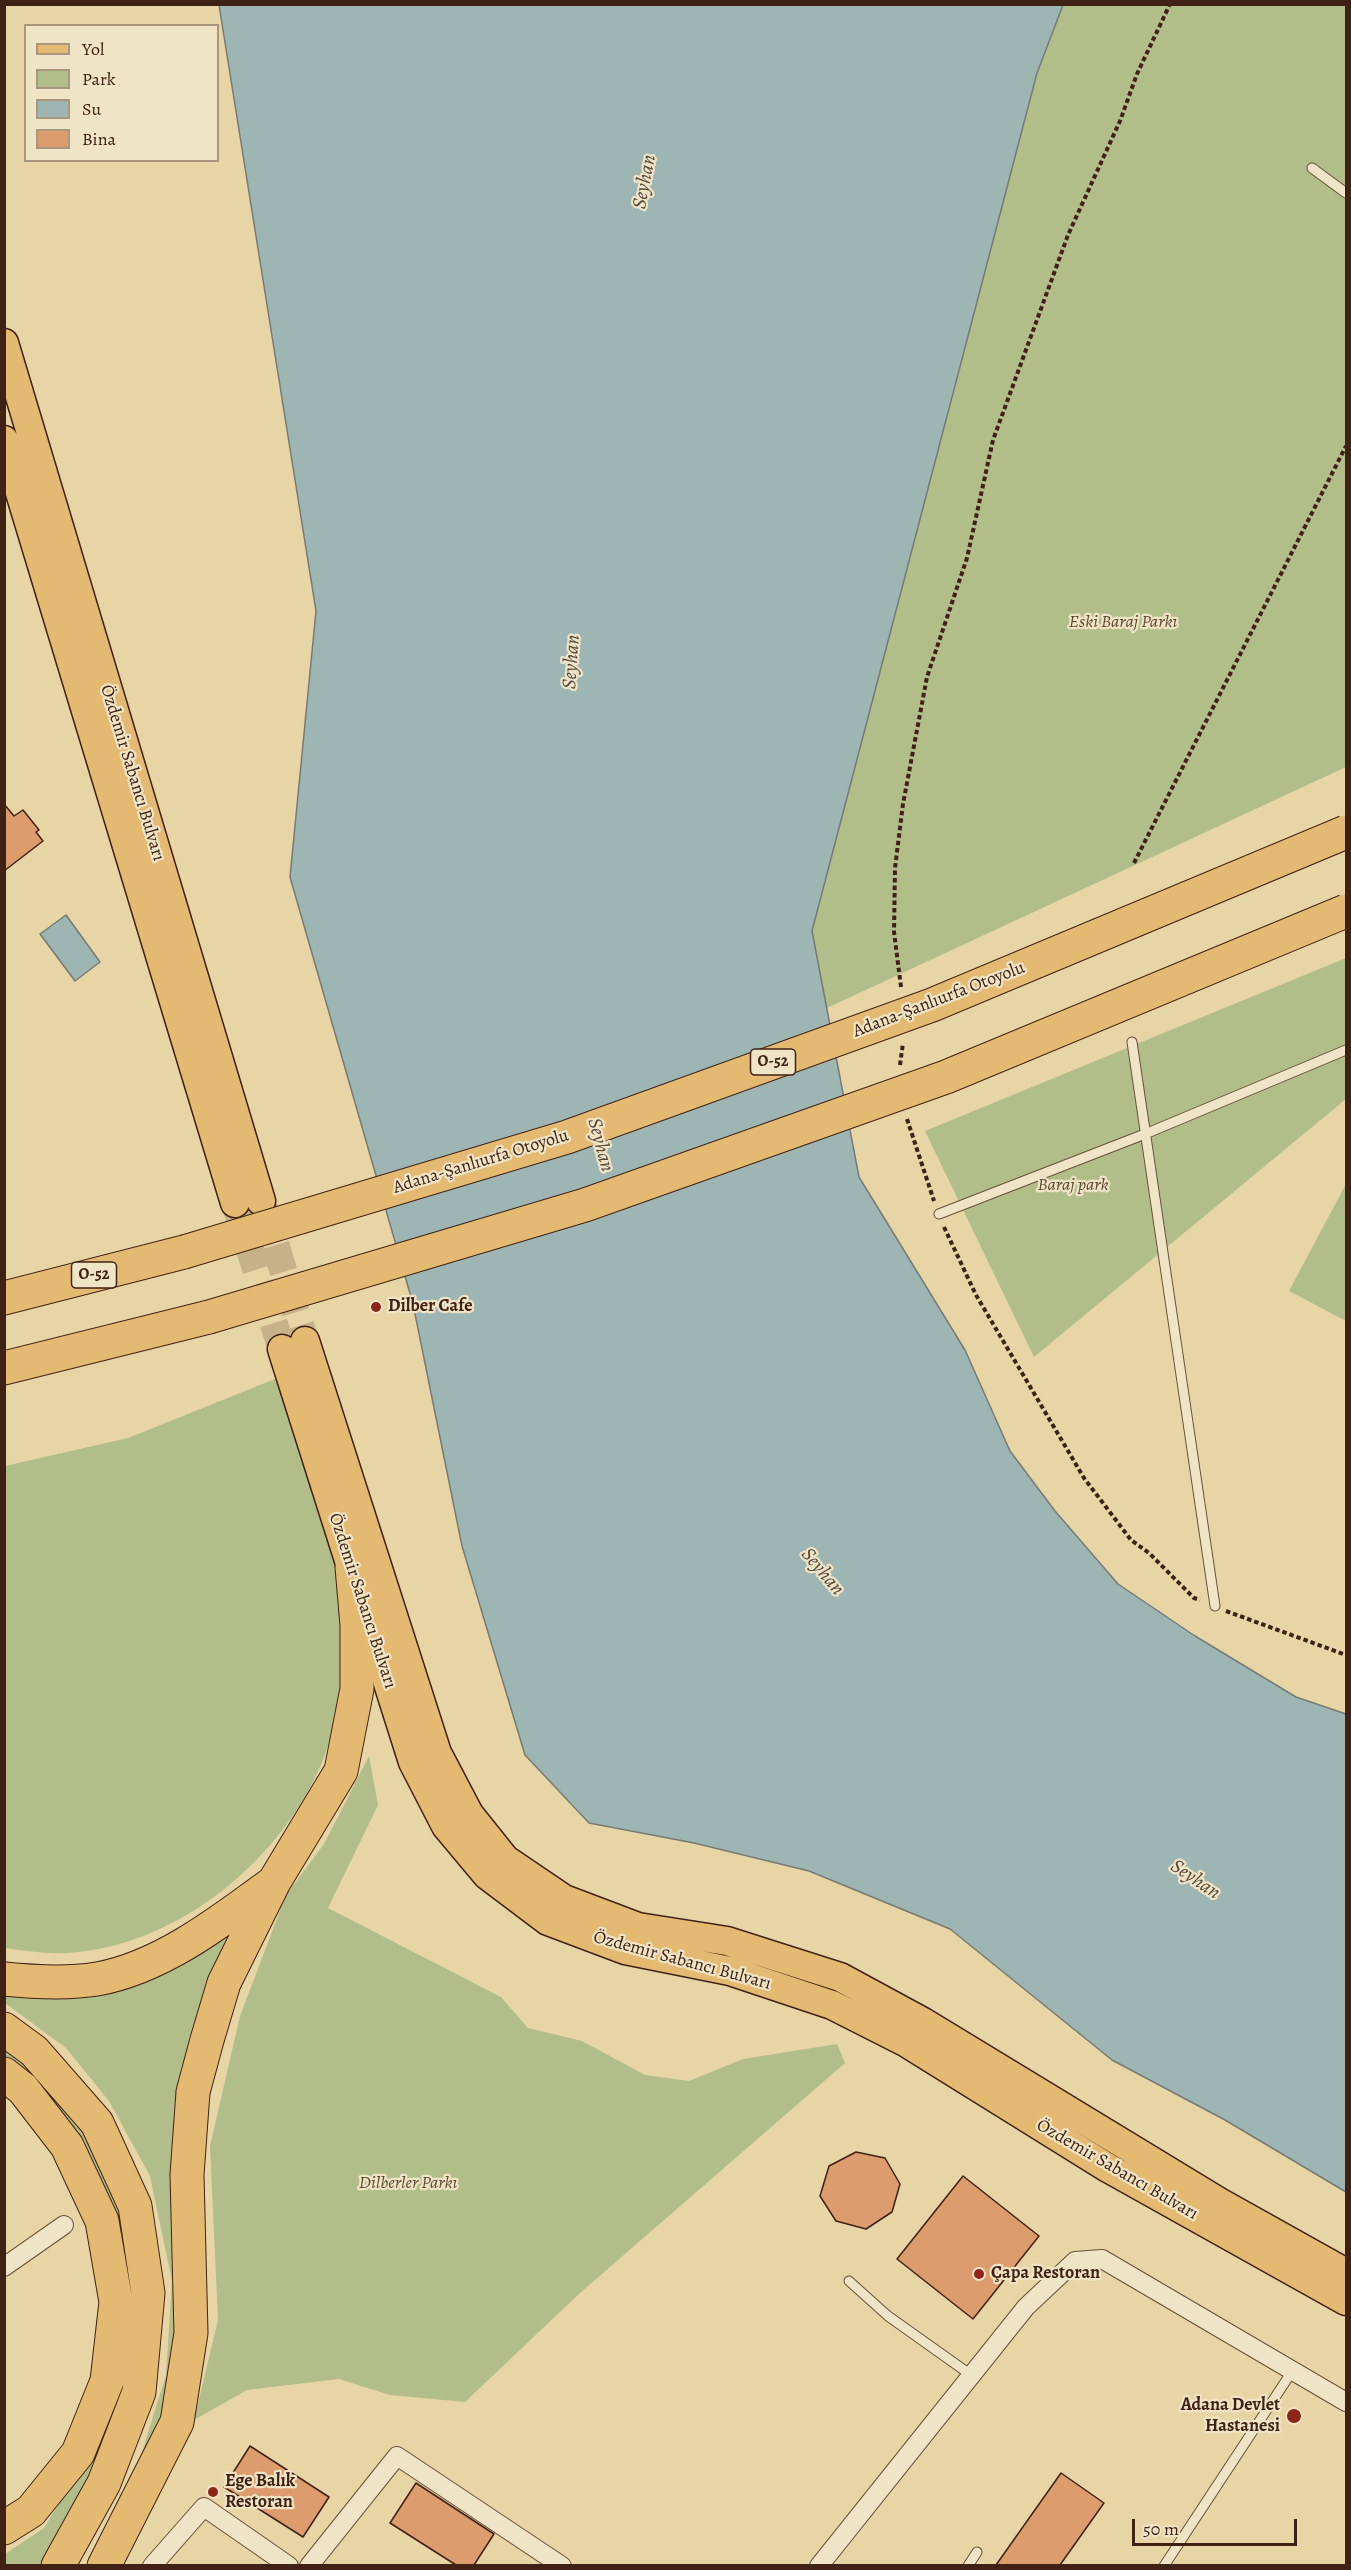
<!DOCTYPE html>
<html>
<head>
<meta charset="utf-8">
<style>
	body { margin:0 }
	#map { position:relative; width:1351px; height:2570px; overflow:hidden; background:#e7d5a6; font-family:Alegreya,serif }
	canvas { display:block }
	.frame { position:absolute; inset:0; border:6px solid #402115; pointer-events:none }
	.legend { position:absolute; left:24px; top:24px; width:195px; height:138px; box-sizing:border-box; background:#efe4c5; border:2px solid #a9967f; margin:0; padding:8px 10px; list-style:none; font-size:18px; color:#402115 }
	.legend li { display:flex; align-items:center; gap:12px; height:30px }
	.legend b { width:30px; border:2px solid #a9967f }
	.scale { position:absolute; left:1132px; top:2519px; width:165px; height:27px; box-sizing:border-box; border:3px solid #402115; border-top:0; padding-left:8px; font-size:18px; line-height:21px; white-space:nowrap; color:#402115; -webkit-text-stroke:4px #efe4c5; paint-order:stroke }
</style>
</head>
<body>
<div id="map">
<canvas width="1351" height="2570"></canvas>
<div class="frame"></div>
<ul class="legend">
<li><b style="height:8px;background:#e4ba73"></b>Yol</li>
<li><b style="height:16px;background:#b1be8a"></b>Park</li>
<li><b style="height:16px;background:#9db5b3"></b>Su</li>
<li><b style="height:16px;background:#dc9c6d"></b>Bina</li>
</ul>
<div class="scale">50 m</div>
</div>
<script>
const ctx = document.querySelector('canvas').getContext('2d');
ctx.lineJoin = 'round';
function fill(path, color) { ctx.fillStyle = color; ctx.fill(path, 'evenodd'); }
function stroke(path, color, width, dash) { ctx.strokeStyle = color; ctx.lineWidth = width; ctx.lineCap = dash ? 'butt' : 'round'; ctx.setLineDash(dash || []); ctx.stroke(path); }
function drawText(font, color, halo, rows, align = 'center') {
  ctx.font = font + ' Alegreya,serif'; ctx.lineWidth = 4.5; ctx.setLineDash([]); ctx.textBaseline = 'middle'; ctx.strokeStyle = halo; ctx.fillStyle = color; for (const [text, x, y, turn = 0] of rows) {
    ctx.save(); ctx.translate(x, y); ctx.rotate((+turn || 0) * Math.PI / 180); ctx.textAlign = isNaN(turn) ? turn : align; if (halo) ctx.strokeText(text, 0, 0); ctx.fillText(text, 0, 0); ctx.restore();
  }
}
fill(new Path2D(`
	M1063 5H1346V767L827 1008 812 931 1037 73Z
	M1346 958V1099L1034 1357 925 1131Z
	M1346 1184V1321L1289 1291Z
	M280 1377C293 1422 306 1467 319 1512 329 1545 341 1578 342 1613 344 1660 341 1716 323 1760 282 1860 178 1946 68 1953 47 1954 25 1951 5 1948V1466L128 1438Z
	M369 1756 378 1805 328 1908 501 1997 528 2028 582 2041 645 2075 689 2081 743 2059 837 2044 845 2063 580 2293 465 2402 390 2395 339 2379 247 2390 194 2420 218 2320 210 2146 240 2016 286 1895 324 1844Z
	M246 1925 208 2004 175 2386 147 2465H138L166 2375 172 2281 150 2176 109 2101 66 2048 5 2003V1991L157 1974 219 1943Z
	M4 2047 57 2094 91 2141 112 2183 132 2244V2360L108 2447 56 2542 39 2565H5V2554L44 2528 96 2443 126 2292 5 2059Z`), '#b1be8a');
const water = new Path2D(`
	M219 5H1063L1037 73 812 931 859 1177 965 1350 1010 1451 1055 1511 1118 1584 1195 1636 1296 1697 1346 1714V2192L1225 2120 1112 2060 950 1929 809 1871 694 1843 589 1823 525 1755 462 1546 413 1304 290 877 316 611Z
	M66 915 100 962 75 981 40 934Z`);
fill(water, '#9db5b3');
stroke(water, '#787a74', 1.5);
const building = new Path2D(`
	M4 804 14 816 23 810 39 830 36 832 43 841 4 871Z
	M856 2152 885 2158 900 2184 892 2212 866 2229 836 2221 820 2196 829 2166Z
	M963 2176 1039 2236 973 2319 897 2259Z
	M250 2446 329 2497 303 2537 224 2487Z
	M1061 2473 1104 2503 1060 2565H996Z
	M416 2483 494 2534 474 2565H456L390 2523Z`);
fill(building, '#dc9c6d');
stroke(building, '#402115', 1.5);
stroke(new Path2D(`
	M235 1203 282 1349
	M263 1205 305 1341`), '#c6b189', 28, [28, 14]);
const service = new Path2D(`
	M1312 168 1346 193
	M1132 1042 1215 1606
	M939 1214 1145 1134 1346 1050
	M849 2281 888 2316 971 2375
	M968 2566 977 2552
	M1164 2566 1293 2370`);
const minor = new Path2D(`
	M4 2267 64 2225
	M152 2566 204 2507 289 2566
	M309 2566 397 2456 562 2566
	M819 2566 1026 2307 1075 2261 1102 2259 1346 2402`);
const primary = new Path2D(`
	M4 343 261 1201
	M4 440 235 1203
	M305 1341 437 1753 469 1814 505 1859 564 1899 638 1927 727 1941 840 1977 923 2022 1219 2202 1346 2273
	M282 1349 413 1762 446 1826 487 1875 548 1921 625 1950 730 1971 832 2005 907 2043 1108 2168 1346 2301`);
const motorway = new Path2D(`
	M4 1298 184 1252
	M4 1368 209 1317
	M4 1979C34 1982 67 1984 97 1979 160 1968 220 1922 270 1885
	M4 2029 34 2051 97 2123 135 2206 148 2293 139 2392 104 2483 58 2566
	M4 2074 23 2089 67 2146 102 2221 116 2302 107 2381 78 2453 31 2511 4 2528
	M104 2566 177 2422 191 2333 187 2175 193 2092 207 2040 224 1983 274 1882 341 1771 357 1689V1625L352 1567`);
stroke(service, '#6a4e39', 11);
stroke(minor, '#6a4e39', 20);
stroke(primary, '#402115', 31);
stroke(motorway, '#402115', 35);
stroke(new Path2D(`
	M1134 863 1346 446
	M901 987 894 932 895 868 903 804 927 677 967 558 993 440 1068 235 1120 121 1137 74 1170 4
	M900 1065 903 1043
	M907 1119 934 1201
	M944 1227 976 1295 1084 1478 1131 1540 1149 1553 1194 1598 1200 1600
	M1226 1611 1346 1655`), '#402115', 4, [4.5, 3]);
stroke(service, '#efe4c5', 9);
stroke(minor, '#efe4c5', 18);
stroke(primary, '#e4ba73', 28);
stroke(motorway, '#e4ba73', 33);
const motorwayBridge = new Path2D(`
	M184 1252 567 1137 932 1005 1346 832
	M209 1317 585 1205 946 1077 1346 911`);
stroke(motorwayBridge, '#402115', 35, []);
stroke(motorwayBridge, '#e4ba73', 33);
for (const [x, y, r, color] of [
	[376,1307,6,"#8f2418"],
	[979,2274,6,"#8f2418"],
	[1294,2416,8,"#8f2418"],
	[213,2492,6,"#8f2418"]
]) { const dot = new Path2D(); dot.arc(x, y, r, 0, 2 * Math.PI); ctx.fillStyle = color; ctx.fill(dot); stroke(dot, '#efe4c5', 2); }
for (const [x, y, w] of [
	[773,1062,45],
	[94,1275,45]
]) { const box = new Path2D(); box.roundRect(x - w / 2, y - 13, w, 26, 4.5); ctx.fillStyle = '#efe4c5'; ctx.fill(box); stroke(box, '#402115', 1.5); }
drawText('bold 16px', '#402115', null, [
	["O-52",773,1062],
	["O-52",94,1275]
]);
drawText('italic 18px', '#5c4832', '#efe4c5', [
	["Eski Baraj Parkı",1123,623],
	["Baraj park",1073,1186],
	["Dilberler Parkı",408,2184]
]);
drawText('18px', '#402115', '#efe4c5', [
	["Özdemir Sabancı Bulvarı",132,773,73],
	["Adana-Şanlıurfa Otoyolu",939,1000,-21],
	["Adana-Şanlıurfa Otoyolu",481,1162,-17],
	["Özdemir Sabancı Bulvarı",362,1601,72],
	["Özdemir Sabancı Bulvarı",682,1961,15],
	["Özdemir Sabancı Bulvarı",1117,2170,30]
]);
drawText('bold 18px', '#402115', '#efe4c5', [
	["Dilber Cafe",388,1307],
	["Çapa Restoran",991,2274],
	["Adana Devlet",1280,2406,"right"],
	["Hastanesi",1280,2427,"right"],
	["Ege Balık",225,2482],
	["Restoran",225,2503]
], 'left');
drawText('italic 20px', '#57463c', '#efe4c5', [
	["Seyhan",645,182,-79],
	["Seyhan",572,662,-86],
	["Seyhan",600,1145,75],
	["Seyhan",822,1572,50],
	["Seyhan",1195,1880,34]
]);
</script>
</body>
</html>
